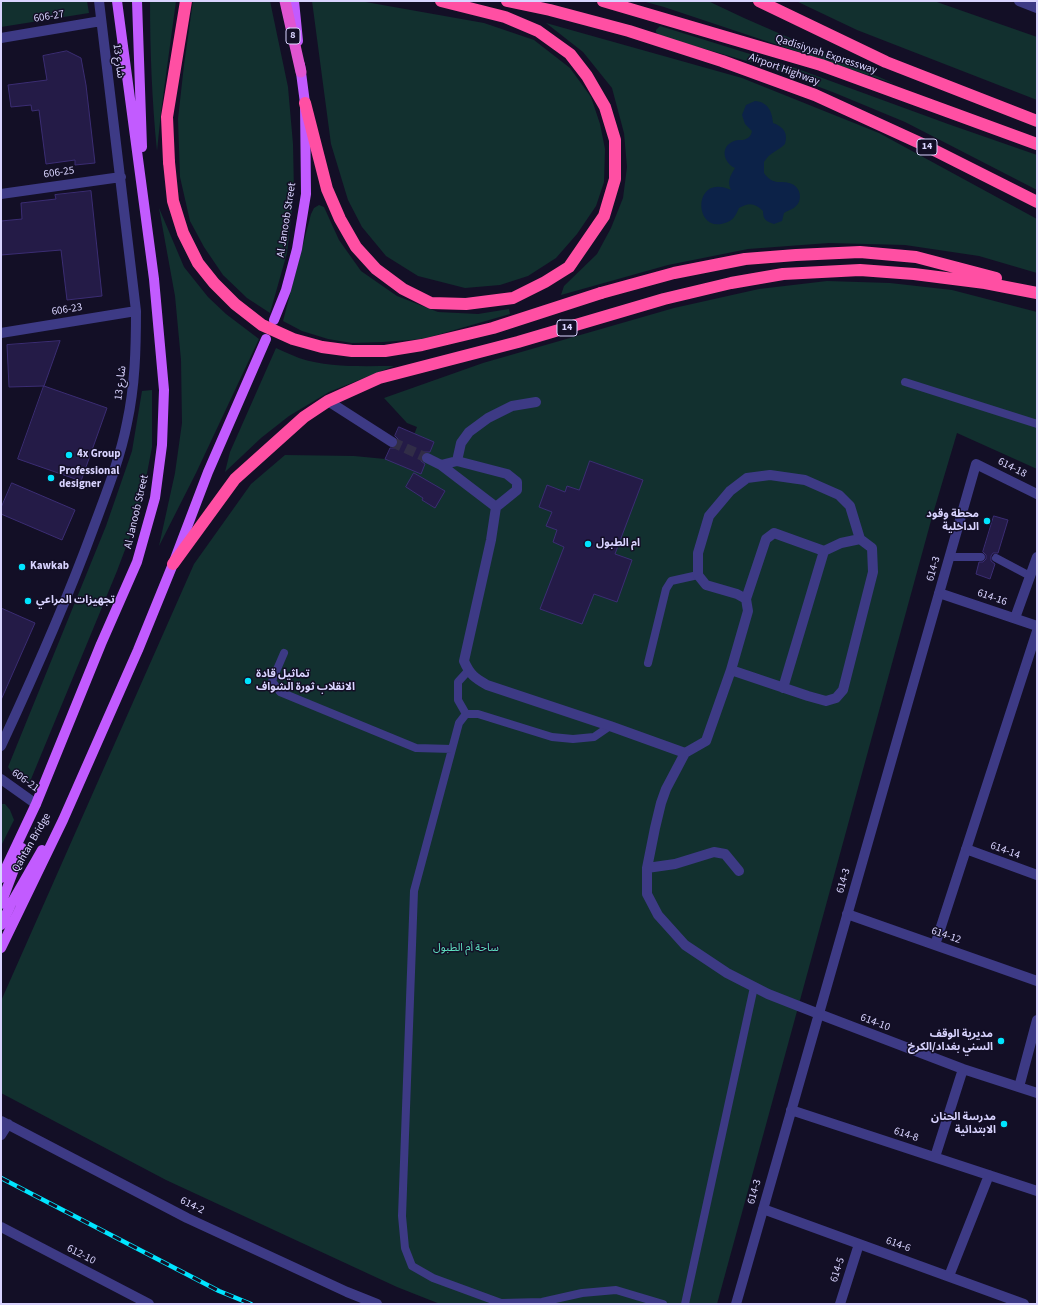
<!DOCTYPE html>
<html>
<head>
<meta charset="utf-8">
<style>
	body { margin:0 }
	#map { position:relative; width:1038px; height:1305px; overflow:hidden; background:#130f26; font-family:"Source Sans 3",sans-serif }
	canvas { display:block }
	.frame { position:absolute; inset:0; border:2px solid #d9d4ff; pointer-events:none }
</style>
</head>
<body>
<div id="map">
<canvas width="1038" height="1305"></canvas>
<div class="frame"></div>
</div>
<script>
const ctx = document.querySelector('canvas').getContext('2d');
ctx.lineJoin = 'round';
function fill(path, color) { ctx.fillStyle = color; ctx.fill(path, 'evenodd'); }
function stroke(path, color, width, dash) { ctx.strokeStyle = color; ctx.lineWidth = width; ctx.lineCap = dash ? 'butt' : 'round'; ctx.setLineDash(dash || []); ctx.stroke(path); }
function drawText(font, color, halo, rows, align = 'center') {
  ctx.font = font + ' "Source Sans 3","Noto Sans Arabic",sans-serif'; ctx.lineWidth = 3; ctx.setLineDash([]); ctx.textBaseline = 'middle'; ctx.strokeStyle = halo; ctx.fillStyle = color; for (const [text, x, y, turn = 0] of rows) {
    ctx.save(); ctx.translate(x, y); ctx.rotate((+turn || 0) * Math.PI / 180); ctx.textAlign = isNaN(turn) ? turn : align; if (halo) ctx.strokeText(text, 0, 0); ctx.fillText(text, 0, 0); ctx.restore();
  }
}
fill(new Path2D(`
	M1 1H87L89 13 1 27Z
	M150 1H176L161 112 157 151C152 101 150 51 150 1Z
	M193 1H270L288 87 293 144 294 193 287 253 270 313 247 298 223 275 204 247 190 221 180 177 178 119 184 65Z
	M312 1H360L484 23 534 40 570 68 591 97 600 124 605 149 604 182 596 206 577 234 556 258 528 276 500 285 465 288 418 276 386 256 362 227 348 200 331 144Z
	M642 1H708L744 18 895 84 664 7Z
	M796 1H934L1037 37V100L857 30Z
	M546 23 742 78 879 133 1037 219V273L979 256 905 245 829 243 748 249 668 265 561 295 564 286 597 254 611 228 623 198 627 167 624 133 612 88 583 52Z
	M660 26 795 68 948 124 1037 155V190L905 122 835 93 764 66 660 36 656 32V30Z
	M319 205 324 207 339 240 361 271 397 296 438 312 478 314 509 309 510 314 423 339 383 342 352 343 328 339 302 331 283 321 311 214 314 208Z
	M159 208 184 267 208 297 226 314 259 339 196 473 159 546 175 473 182 423 181 360 175 296Z
	M827 281 890 283 952 290 1037 312V469L957 433 932 517 717 1304H440L397 1287 166 1180 1 1093V1001L194 564 251 484 285 455 354 456 385 459 405 458 417 427 407 423 384 398 483 363 674 308 759 289Z
	M276 348C283 351 291 355 299 358 329 368 362 366 394 366L329 392 289 416 261 438 225 472 230 452Z
	M152 390V447L140 510 117 571 29 784 15 776 8 767 106 526 132 451 142 391Z
	M1 804H5L10 810 14 820 1 846Z`), '#12302f');
fill(new Path2D(`
	M755 101C768 102 772 111 773 123 784 127 788 133 785 144 777 152 770 152 764 162V173C774 187 781 179 792 184 801 188 803 201 795 207 792 210 788 210 784 213L782 221 774 224C766 221 763 220 763 211 755 203 749 202 739 208 736 215 733 221 725 223 693 234 692 172 731 190 727 182 730 176 735 168 724 163 719 147 734 141 738 139 742 141 746 139 750 137 751 135 752 131L745 124 742 115 746 105Z`), '#0c2248');
const building = new Path2D(`
	M67 51 81 58 86 85 95 163 75 165V160L46 164 39 110 32 111 31 105 11 107 8 85 47 80 43 56Z
	M91 191 102 296 67 300 61 250 1 255V221L22 219 21 203 56 199 55 195Z
	M60 341 44 386 9 387 7 345Z
	M44 386 107 408 81 481 18 459Z
	M399 427 434 442 430 452H424L421 455V461L425 464 421 474 385 459 390 448H395L398 445V439L395 436Z
	M590 461 643 480 615 554 632 560 617 602 594 594 582 624 540 609 564 547 553 542 557 530 546 526 552 512 539 507 547 485 565 492 567 486 579 490Z
	M414 473 445 491 435 508 422 500 423 498 406 487Z
	M12 483 75 510 62 540 1 514V508Z
	M994 516 1008 520 998 553H993L991 556V561L995 564 990 579 976 574 979 562H983L986 559V555L983 552Z
	M1 608 35 623 1 700Z`);
fill(building, '#241b47');
stroke(building, '#3b2d73', 1);
stroke(new Path2D(`
	M392 442 427 458`), '#312d47', 10, [10, 5]);
stroke(new Path2D(`
	M905 382 1037 424
	M949 557H981
	M996 558 1030 576
	M284 653 272 681 280 692 416 748 452 749
	M648 663 666 589 671 581 698 575
	M466 714 458 700V682L468 671
	M610 726 594 737 573 739 552 737 478 714H466L459 723 414 891 402 1216 405 1248 412 1266 433 1278 501 1303 542 1302 582 1293 616 1290 663 1304
	M685 1304 754 987`), '#3d3a85', 8);
stroke(new Path2D(`
	M1019 1 1037 8
	M1 38 101 21
	M1 194 121 177
	M1 333 136 311
	M328 401 392 442
	M427 458 441 465 496 507 491 540 464 661C470 675 475 678 487 685L610 726 685 753
	M457 461 461 443 469 432 488 418 512 406 536 402
	M441 465 457 461 507 474 517 482V490L496 507
	M939 593 1037 626
	M1015 618 1037 557
	M731 670 808 696 826 701 836 698 843 690 873 572 872 548 860 539 841 543 824 551 774 533 766 539 746 599
	M783 688 824 551
	M1 746C34 675 66 603 93 529 106 494 120 459 127 423 135 386 136 349 136 311L99 1
	M1 779 36 804
	M966 849 1037 875
	M647 868 655 828 661 803 666 789 685 753 706 741 731 670 748 611 746 599 737 594 706 585 698 575V553L709 516 730 491 747 478 770 475 805 480 839 495 850 506 860 539
	M739 871 725 854 714 852 675 864 647 868V894L658 915 685 945 727 973 768 994 819 1014 963 1069 1037 1093
	M847 914 1037 981
	M935 945 1037 631
	M1019 1087 1037 1020
	M791 1110 1037 1191
	M1 1121 187 1218 347 1292 377 1304
	M1 1135 8 1124
	M935 1157 963 1069
	M763 1209 1024 1304
	M1 1227 149 1304
	M949 1276 989 1175
	M736 1304 976 464 1037 494
	M840 1304 859 1244`), '#3d3a85', 10);
stroke(new Path2D(`
	M137 1 142 147
	M294 1 298 41
	M274 320 286 290 297 249 306 194 305 103 300 65
	M1 878 36 804 101 644 137 562 155 498 162 445 164 390 154 279 117 1
	M1 904 22 848
	M1 925 11 904 42 850
	M1 948 63 820 138 650 173 564 208 472 266 339`), '#c25bff', 10);
stroke(new Path2D(`
	M285 1 301 72`), '#e055d1', 11);
stroke(new Path2D(`
	M507 1 550 10 629 31 722 61 815 95 922 144 1037 202
	M603 1 821 65 1037 144
	M759 1 886 62 1037 121
	M305 103 327 189 340 219 356 247 376 269 403 289 431 303 466 304 513 298 545 282 569 267 604 216 615 179V140L605 107 587 76 570 54 538 31 505 17 441 1
	M169 162 167 117 186 1
	M601 293 674 273 745 259 796 255 860 252 916 257 996 278
	M173 564 235 479 304 417 328 401 379 378 518 342 664 299 731 283 783 274 860 270 914 274 985 283 1037 293`), '#ff4fa3', 12);
const rail = new Path2D(`
	M1 1178 219 1291 251 1304`);
stroke(rail, '#00e5ff', 4.5);
stroke(rail, '#130f26', 3, [9]);
stroke(new Path2D(`
	M169 162 173 201 183 233 198 263 214 283 235 304 262 325 293 339 322 347 352 351H385L422 345 493 328 601 293`), '#ff4fa3', 12);
for (const [x, y, r, color] of [
	[69,455,4,"#00e5ff"],
	[51,478,4,"#00e5ff"],
	[987,521,4,"#00e5ff"],
	[588,544,4,"#00e5ff"],
	[22,567,4,"#00e5ff"],
	[28,601,4,"#00e5ff"],
	[248,681,4,"#00e5ff"],
	[1001,1041,4,"#00e5ff"],
	[1004,1124,4,"#00e5ff"]
]) { const dot = new Path2D(); dot.arc(x, y, r, 0, 2 * Math.PI); ctx.fillStyle = color; ctx.fill(dot); stroke(dot, '#130f26', 1.5); }
for (const [x, y, w] of [
	[293,36,14],
	[927,147,20],
	[567,328,20]
]) { const box = new Path2D(); box.roundRect(x - w / 2, y - 8, w, 16, 3); ctx.fillStyle = '#130f26'; ctx.fill(box); stroke(box, '#d9d4ff', 1); }
drawText('bold 10px', '#d9d4ff', null, [
	["8",293,36],
	["14",927,147],
	["14",567,328]
]);
drawText('11px', '#d9d4ff', '#130f26', [
	["606-27",49,17,-9],
	["Qadisiyyah Expressway",826,55,18],
	["شارع 13",118,61,83],
	["Airport Highway",784,70,20],
	["606-25",59,173,-8],
	["Al Janoob Street",287,220,-81],
	["606-23",67,310,-9],
	["شارع 13",121,383,-83],
	["614-18",1012,468,27],
	["Al Janoob Street",137,512,-77],
	["614-3",934,569,-74],
	["614-16",992,598,19],
	["606-21",25,781,36],
	["Qahtan Bridge",32,843,-60],
	["614-14",1005,851,20],
	["614-3",844,881,-74],
	["614-12",946,936,19],
	["614-10",875,1023,21],
	["614-8",906,1135,18],
	["614-3",755,1192,-74],
	["614-2",192,1206,26],
	["614-6",898,1245,20],
	["612-10",81,1255,27],
	["614-5",838,1270,-72]
]);
drawText('bold 11px', '#d9d4ff', '#130f26', [
	["4x Group",77,455],
	["Professional",59,472],
	["designer",59,485],
	["محطة وقود",979,515,"right"],
	["الداخلية",979,528,"right"],
	["ام الطبول",596,544],
	["Kawkab",30,567],
	["تجهيزات المراعي",36,601],
	["تماثيل قادة",256,675],
	["الانقلاب ثورة الشواف",256,688],
	["مديرية الوقف",993,1035,"right"],
	["السني بغداد/الكرخ",993,1048,"right"],
	["مدرسة الحنان",996,1118,"right"],
	["الابتدائية",996,1131,"right"]
], 'left');
drawText('11px', '#5fe0c0', '#130f26', [
	["ساحة أم الطبول",466,949]
]);
</script>
</body>
</html>
